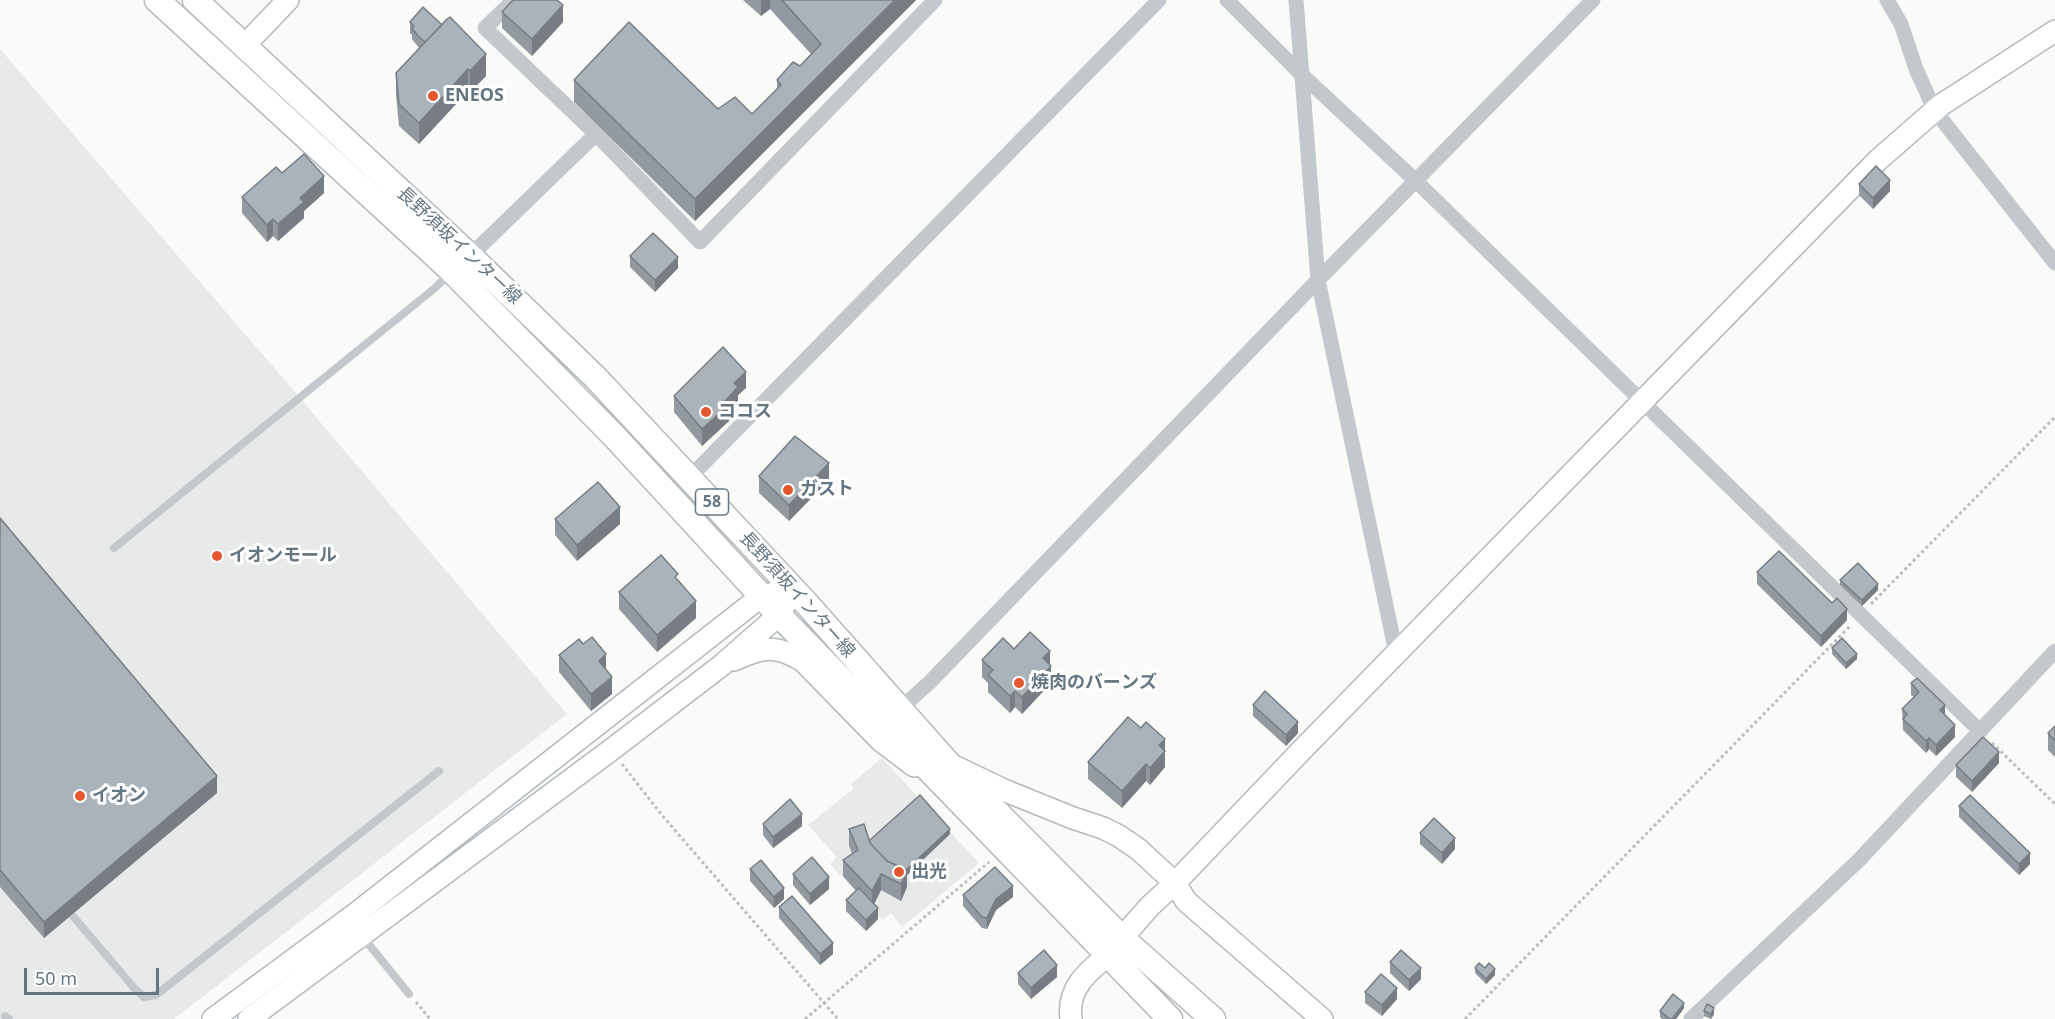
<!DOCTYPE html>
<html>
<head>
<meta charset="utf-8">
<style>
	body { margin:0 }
	#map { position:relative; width:2055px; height:1019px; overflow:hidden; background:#fafaf8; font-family:"Noto Sans",sans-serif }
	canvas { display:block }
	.scale { position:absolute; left:24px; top:968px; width:135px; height:27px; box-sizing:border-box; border:3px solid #657683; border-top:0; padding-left:8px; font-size:18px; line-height:21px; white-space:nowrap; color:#657683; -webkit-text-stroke:4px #fff; paint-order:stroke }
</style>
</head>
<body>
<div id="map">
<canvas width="2055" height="1019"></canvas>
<div class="scale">50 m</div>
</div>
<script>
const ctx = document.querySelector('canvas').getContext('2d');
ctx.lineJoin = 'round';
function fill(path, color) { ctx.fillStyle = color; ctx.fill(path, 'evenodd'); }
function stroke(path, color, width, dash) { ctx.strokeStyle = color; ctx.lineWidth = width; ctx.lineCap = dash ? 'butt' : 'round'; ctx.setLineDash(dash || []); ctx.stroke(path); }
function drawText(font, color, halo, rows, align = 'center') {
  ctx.font = font + ' "Noto Sans","Noto Sans JP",sans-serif'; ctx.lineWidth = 6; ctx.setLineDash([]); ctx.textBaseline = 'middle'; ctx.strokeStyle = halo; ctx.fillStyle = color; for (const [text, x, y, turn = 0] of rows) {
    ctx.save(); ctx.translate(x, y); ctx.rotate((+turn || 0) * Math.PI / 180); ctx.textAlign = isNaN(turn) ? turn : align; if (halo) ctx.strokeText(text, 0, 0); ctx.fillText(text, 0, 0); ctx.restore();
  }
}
fill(new Path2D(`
	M0 49 300 398 567 714 174 1019H0Z
	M882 758 979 863 902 927 891 913 883 920 830 864 837 857 808 825 853 789 851 784Z`), '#e8e9e9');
const secondary = new Path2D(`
	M244 46 288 0
	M734 660C763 647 775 644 803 661L881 741 914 766
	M956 767 1006 791 1073 818 1103 828 1119 836 1138 849 1175 883 1186 901 1322 1019
	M1122 938 1150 906 1175 883 1299 753 1878 160 1941 105 2055 31
	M213 1019 354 915 763 595 793 590
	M249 1019 611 750 722 665 779 615 787 601
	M1071 1019C1067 989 1086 973 1108 955`);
const primary = new Path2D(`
	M157 0 452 271 615 437 779 615 1170 1019
	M195 0 470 256 595 377 807 604 947 762 1122 938 1213 1019`);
stroke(secondary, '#b3babf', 24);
stroke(primary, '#b5babe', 27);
stroke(new Path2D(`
	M1871 604 2055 417
	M1992 743 2055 804
	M622 764 661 814 824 1003 989 862
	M416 1002 430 1019
	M805 1019 824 1003 838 1019
	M1465 1019 1850 626`), '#bbbfc2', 3, [3, 3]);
stroke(new Path2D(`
	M114 548 435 288 451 272
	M72 915 135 989 144 997 156 995 439 771
	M362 936 409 994
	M7 1019 5 1016 9 1019`), '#c3c8cc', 8);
stroke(new Path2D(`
	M1227 0 1300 73 1416 181 1979 730
	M1296 0 1318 280 1396 653
	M1887 0 1901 24 1916 69 1935 111 2055 263
	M596 134 700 242 935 0
	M470 256 596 134 485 28 514 0
	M690 477 1159 0
	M899 710 930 682 1318 280 1593 0
	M1691 1019 1859 860 2055 651`), '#c3c8cc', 15);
stroke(secondary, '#fff', 21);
stroke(primary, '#fff', 24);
fill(new Path2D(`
	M743 0H916L695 221 574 102V80L752 114 777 89V80L800 66 811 54 770 9 761 16Z
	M502 12 563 22 532 56 502 28Z
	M410 22 486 76 470 92 468 91 419 144 399 126 396 95V73L419 48 412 39V35L410 33Z
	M282 173 324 193 304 211V218L278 241 273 236 267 242 242 213V197Z
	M1859 184 1890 191 1873 209 1859 195Z
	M630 256 678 268 655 292 630 267Z
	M746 388 738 395V403L729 414V421L702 446 674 412V396Z
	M759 476 829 480 789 521 759 493Z
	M0 518 217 793 44 938 0 887Z
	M555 519 620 524 577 561 555 535Z
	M1757 572 1847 620 1821 647 1757 584Z
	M678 580 696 618 657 652 619 609V592Z
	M1840 580 1878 590 1862 606 1840 585Z
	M1832 648 1857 659 1846 669 1832 654Z
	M1014 649 1050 664 1051 683 1022 714 1015 707 1010 713 988 692V683L982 677V660Z
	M559 655 606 670 612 694 591 711 559 672Z
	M1911 683 1945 715 1955 737 1936 756 1929 749 1926 753 1903 730 1902 709 1914 697 1911 695Z
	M1253 705 1298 733 1286 746 1253 716Z
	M2055 726V757L2048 750V733Z
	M1165 750V767L1150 785 1146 781 1122 808 1088 779V762Z
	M1999 763 1972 792 1956 777V765Z
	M1959 806 2030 864 2019 875 1959 817Z
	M763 824 802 826 773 848 763 835Z
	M849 829 870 840 950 834 907 875V887L901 901 881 890 874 904 878 919 866 931 846 911V900L856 891 843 876V860L852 853 849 846Z
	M1420 833 1455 849 1442 864 1420 844Z
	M750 869 784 899 774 908 750 881Z
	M793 874 829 889 810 905 793 885Z
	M963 895 1013 897 996 910 987 929 982 928 963 906Z
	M779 907 833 954 820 965 779 918Z
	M1390 962 1421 979 1409 991 1390 973Z
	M1475 968H1485L1495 975 1486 984 1475 973Z
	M1018 973 1057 977 1031 999 1018 984Z
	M1365 992 1397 999 1382 1016 1365 1003Z
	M1684 1008 1676 1019H1662L1660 1017V1011Z
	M1704 1011 1714 1014 1711 1019 1704 1016Z`), '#929a9f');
fill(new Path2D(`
	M761 0H770V9L761 16Z
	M895 0H916L695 221V199Z
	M563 5V22L532 56V39Z
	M486 54V76L470 92V71Z
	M468 69V91L419 144V123Z
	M324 176V193L304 211V218L278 241V224L300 198Z
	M1890 180V191L1873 209V198Z
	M273 219V236L267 242V225Z
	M678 257V268L655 292V280Z
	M746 372V388L738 395V403L729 414V421L702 446V429L725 401 734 383Z
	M829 463V480L789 521V505Z
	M620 507V524L577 561V545Z
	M1878 584V590L1862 606V600Z
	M696 601V618L657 652V635Z
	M1847 609V620L1821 647V636Z
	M1050 651V667L1043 658Z
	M606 654V671L599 661Z
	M1857 654V659L1846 669V663Z
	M1051 666V683L1022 714V697Z
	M612 677V694L591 711V694Z
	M1015 691V707L1010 713V696Z
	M1945 705V716L1940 710Z
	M1298 722V733L1286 746V735Z
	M1955 725V737L1936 756V745Z
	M1929 738V749L1926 753V741Z
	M1165 739V767L1150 785V768L1159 745Z
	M1999 752V763L1972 792V781Z
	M1146 764V781L1122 808V791Z
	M217 776V793L44 938V922Z
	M802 814V826L773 848V837Z
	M950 829V834L907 875V887L901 901V884L904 877 898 883V877Z
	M1455 838V849L1442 864V853Z
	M2030 853V864L2019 875V864Z
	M881 874V890L872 908V891Z
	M829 877V889L810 905V894Z
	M1013 886V897L996 910 987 929V918L996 899Z
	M784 888V899L774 908V897Z
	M878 908V919L866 931V920Z
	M833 943V954L820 965V954Z
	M1057 965V977L1031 999V988Z
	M1421 968V979L1409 991V980Z
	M1495 969V975L1486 984V979Z
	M1397 988V999L1382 1016V1005Z
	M1684 1003V1008L1676 1019H1672Z
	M1714 1008V1014L1711 1019V1014Z`), '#777d82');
const building = new Path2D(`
	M513 0H557L563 5 532 39 502 12Z
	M782 0H895L695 199 574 80 629 22 718 109 735 97 752 114 781 85 777 80 793 62 800 66 821 44Z
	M423 7 442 25 425 42 418 36 412 28 414 26 410 22Z
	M450 17 486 54 470 71 468 69 419 123 399 104 396 73 447 19Z
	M304 154 324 176 300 198 304 202 278 224 273 219 267 225 242 197 276 167 282 173Z
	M1876 166 1890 180 1873 198 1859 184Z
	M653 233 678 257 655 280 630 256Z
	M723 347 746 372 734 383 738 387 725 401 729 405 702 429 674 396Z
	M795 436 829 463 789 505 759 476Z
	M598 482 620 507 577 545 555 519Z
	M0 518 217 776 44 922 0 870Z
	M1779 551 1832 603 1837 598 1847 609 1821 636 1757 572Z
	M661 555 678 574 675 577 696 601 657 635 619 592Z
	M1858 563 1878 584 1862 600 1840 580Z
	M1030 632 1050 651 1043 658 1051 666 1022 697 1015 691 1010 696 988 675 993 670 982 660 1003 638 1014 649Z
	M592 637 606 654 599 661 612 677 591 694 559 655 579 639 583 644Z
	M1842 638 1857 654 1846 663 1832 648Z
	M1917 678 1945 705 1940 710 1955 725 1936 745 1929 738 1926 741 1903 719 1907 714 1902 709 1919 692 1911 683Z
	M1265 691 1298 722 1286 735 1253 705Z
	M1128 717 1141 728 1146 722 1165 739 1159 745 1165 751 1150 768 1146 764 1122 791 1088 762Z
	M2055 726V741L2048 733Z
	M1983 737 1999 752 1972 781 1956 765Z
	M920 795 950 829 906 870 887 861 870 843V840Z
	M1970 795 2030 853 2019 864 1959 806Z
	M790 799 802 814 773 837 763 824Z
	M1434 818 1455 838 1442 853 1420 833Z
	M864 824 870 843 887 861 907 870 901 884 881 874 872 891 843 860 858 850 849 829Z
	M812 857 829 877 810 894 793 874Z
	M761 860 784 888 774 897 750 869Z
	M995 867 1013 886 996 899 987 918 982 917 963 895Z
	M859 888 878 908 866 920 846 900Z
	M792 896 833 943 820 954 779 907Z
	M1044 950 1057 965 1031 988 1018 973Z
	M1401 950 1421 968 1409 980 1390 962Z
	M1479 963 1485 968 1489 963 1495 969 1486 979 1475 968Z
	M1381 974 1397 988 1382 1005 1365 992Z
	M1673 994 1684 1003 1672 1019H1670L1660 1011Z
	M1707 1004 1714 1008 1711 1014 1704 1011Z`);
fill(building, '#aab3b9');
stroke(building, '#777d82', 1.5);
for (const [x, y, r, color] of [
	[433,96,6,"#e4572e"],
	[706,412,6,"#e4572e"],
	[788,490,6,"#e4572e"],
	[217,556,6,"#e4572e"],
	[1019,683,6,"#e4572e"],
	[80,796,6,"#e4572e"],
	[899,872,6,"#e4572e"]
]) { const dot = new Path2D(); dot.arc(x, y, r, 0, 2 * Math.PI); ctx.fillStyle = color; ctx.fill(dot); stroke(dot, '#fff', 2); }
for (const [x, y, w] of [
	[712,502,33]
]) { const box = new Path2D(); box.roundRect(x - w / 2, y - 13, w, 26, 4.5); ctx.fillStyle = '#fff'; ctx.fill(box); stroke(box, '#657683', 1.5); }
drawText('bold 16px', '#657683', null, [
	["58",712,502]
]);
drawText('bold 18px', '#657683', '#fff', [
	["ENEOS",445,96],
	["ココス",718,412],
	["ガスト",800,490],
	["イオンモール",229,556],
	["焼肉のバーンズ",1031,683],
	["イオン",92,796],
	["出光",911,872]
], 'left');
drawText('18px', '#657683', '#fff', [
	["長野須坂インター線",459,246,43],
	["長野須坂インター線",797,595,48]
]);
</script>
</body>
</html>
